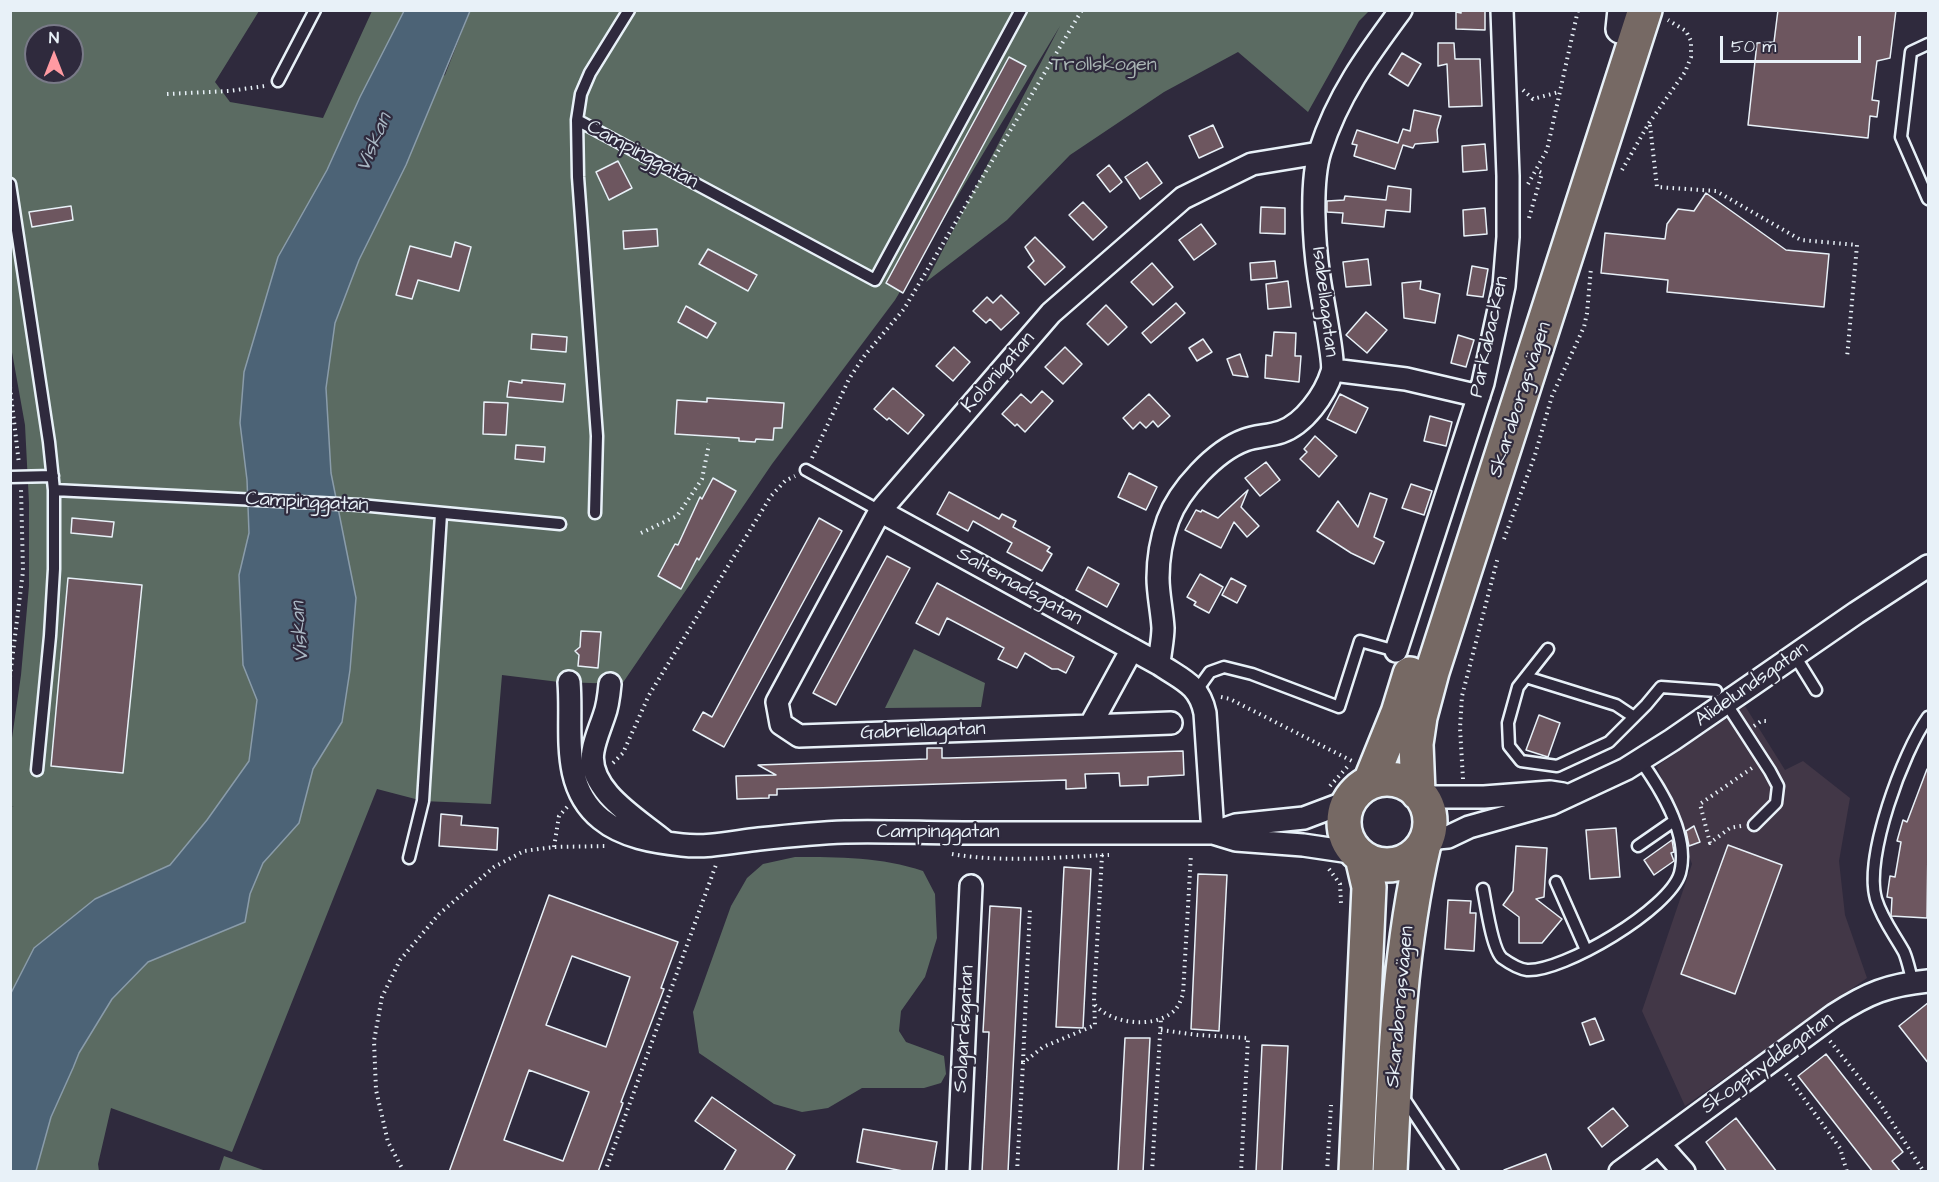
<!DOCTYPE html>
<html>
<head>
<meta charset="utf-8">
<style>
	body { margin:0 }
	#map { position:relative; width:1939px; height:1182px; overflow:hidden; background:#2f2a3d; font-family:"Architects Daughter",sans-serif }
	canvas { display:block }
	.frame { position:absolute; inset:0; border:12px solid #e8f1f8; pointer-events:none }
	.north { position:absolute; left:24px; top:24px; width:60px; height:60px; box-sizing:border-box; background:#2f2a3d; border:2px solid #797a88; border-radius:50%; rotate:0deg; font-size:16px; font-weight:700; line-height:24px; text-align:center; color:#e8f1f8 }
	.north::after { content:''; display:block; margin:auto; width:21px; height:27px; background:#ff9aa2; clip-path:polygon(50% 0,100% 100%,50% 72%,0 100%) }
	.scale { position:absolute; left:1720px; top:36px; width:141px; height:27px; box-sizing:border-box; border:3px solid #e8f1f8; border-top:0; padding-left:8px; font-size:18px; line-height:21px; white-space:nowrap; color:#e8f1f8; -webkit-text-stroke:4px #2f2a3d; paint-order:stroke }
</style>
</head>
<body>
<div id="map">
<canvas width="1939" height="1182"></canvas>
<div class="frame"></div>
<div class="north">N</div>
<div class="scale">50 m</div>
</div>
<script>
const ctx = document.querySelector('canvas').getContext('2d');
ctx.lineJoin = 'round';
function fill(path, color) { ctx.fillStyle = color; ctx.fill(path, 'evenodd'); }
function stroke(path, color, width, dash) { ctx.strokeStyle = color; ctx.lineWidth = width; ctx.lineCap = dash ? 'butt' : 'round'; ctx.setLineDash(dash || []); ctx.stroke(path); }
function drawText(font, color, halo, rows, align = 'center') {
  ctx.font = font + ' "Architects Daughter",sans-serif'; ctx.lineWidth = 4.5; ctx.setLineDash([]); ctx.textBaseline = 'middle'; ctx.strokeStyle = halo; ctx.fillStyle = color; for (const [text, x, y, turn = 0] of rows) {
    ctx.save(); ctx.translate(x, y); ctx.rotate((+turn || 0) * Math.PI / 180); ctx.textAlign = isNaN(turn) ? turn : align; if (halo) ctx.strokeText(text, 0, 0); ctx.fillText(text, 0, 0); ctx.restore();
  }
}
fill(new Path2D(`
	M1745 706 1785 770 1803 761 1850 798 1839 861 1845 915 1867 978 1685 1106 1642 1011 1692 864 1657 766Z`), '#423747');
fill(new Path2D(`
	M11 11H259L215 82 230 102 323 118 372 11H404L349 122 445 75 470 11H1369L1359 21 1308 112 1238 52 1164 92 1070 155 1007 220 926 282 1060 26 895 300 772 464 622 684 559 682 502 675 491 804 423 801 377 789 232 1152 111 1108 98 1164 99 1171H36L51 1117 73 1068 79 1053 112 999 148 962 245 922 250 894 263 862 299 823 313 769 341 722 255 719 249 761 207 820 170 865 95 899 34 948 11 995 10 808 14 806 11 807 10 752 21 675 29 586V503L25 425 10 341ZM36 36H72V72H36Z
	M914 649 985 683 981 707 885 708Z
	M795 857C839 857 882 857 923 871L935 894 937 938 925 977 901 1011 899 1031 906 1042 944 1056 946 1074 941 1083 924 1088H862L828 1108 802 1112 774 1104 699 1053 693 1012 731 906 747 878 763 864Z
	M224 1156 266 1171H219Z`), '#5b6b62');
const water = new Path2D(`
	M404 11H470L406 165 359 260 335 323 326 388 331 473 356 598 350 670 342 722 313 769 299 823 263 863 250 894 245 922 148 962 112 999 79 1053 73 1068 51 1117 36 1171H11L10 995 34 948 95 899 170 865 207 820 249 761 257 700 243 665 239 575 249 533 247 480 240 423 244 372 278 257 327 170 360 97Z`);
fill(water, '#4c6376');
stroke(water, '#8a9caa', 1.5);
const building = new Path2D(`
	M1461 10H1485V30L1456 29V12L1461 13Z
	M1778 10H1896L1890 58 1877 61 1872 100 1879 101 1877 117 1870 116 1868 138 1748 125 1757 43 1774 42Z
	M1438 43H1454L1455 59H1480L1482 106 1449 107 1447 64 1438 66Z
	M1402 53 1421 64 1408 86 1389 74Z
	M1009 57 1026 66 903 293 886 283Z
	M1414 110 1441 116 1437 130 1438 142 1415 144 1413 148 1403 145 1395 169 1354 156 1357 145 1352 144 1357 130 1398 143 1403 129 1410 131Z
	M1213 125 1223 147 1199 158 1189 136Z
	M1485 144 1487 170 1463 172 1462 146Z
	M618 161 632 188 609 200 596 172Z
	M1147 162 1162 183 1140 199 1125 177Z
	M1109 165 1122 182 1110 192 1097 175Z
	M1388 186 1411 189 1410 212 1386 210 1384 227 1342 223 1343 213 1327 212V201L1344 200 1345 196 1386 200Z
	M1706 193 1786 250 1829 254 1824 307 1667 292 1668 280 1601 273 1605 233 1665 239 1667 224 1678 209 1694 211Z
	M1083 202 1107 227 1093 240 1069 215Z
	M71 206 73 220 32 227 29 212Z
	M1261 207 1285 208V234L1260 233Z
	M1485 208 1487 234 1464 236 1463 210Z
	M1201 224 1216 244 1194 260 1179 240Z
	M657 229 658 246 624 249 623 231Z
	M1035 237 1065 267 1045 285 1028 267 1034 261 1025 247Z
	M455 242 471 247 459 291 418 280 412 299 396 295 410 246 451 257Z
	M708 249 757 275 748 291 699 264Z
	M1368 259 1371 285 1346 287 1343 262Z
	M1275 261 1277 278 1251 280 1250 263Z
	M1152 263 1173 287 1153 305 1131 282Z
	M1472 266 1488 269 1483 297 1467 295Z
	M1288 281 1291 307 1268 309 1266 284Z
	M1421 281 1420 289 1440 294 1435 323 1404 318 1402 283Z
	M1001 295 1019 313 1001 330 990 319 986 323 973 311 987 297 993 303Z
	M1176 303 1185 313 1151 343 1142 333Z
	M1106 305 1127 327 1108 345 1087 324Z
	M686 306 716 323 707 338 678 322Z
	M1366 312 1387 330 1367 353 1346 335Z
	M1274 332 1296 333 1295 356H1301L1299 382 1265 378 1266 355 1272 356Z
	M532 334 567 337 566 352 531 349Z
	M1458 335 1474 340 1466 367 1451 363Z
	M1203 339 1212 352 1197 361 1189 348Z
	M954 347 970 362 953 381 936 366Z
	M1065 347 1082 364 1063 384 1045 367Z
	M1240 354 1248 377 1233 375 1227 359Z
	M522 380 565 384 563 402 507 397 509 381 522 383Z
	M893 388 924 415 908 434 889 418 887 420 874 409Z
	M1042 391 1053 401 1025 432 1017 424 1015 426 1002 414 1021 394 1031 403Z
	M1149 394 1170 416 1158 427 1153 421 1146 428 1140 422 1133 429 1123 418Z
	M1340 394 1368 408 1356 433 1327 419Z
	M707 398 784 403 782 428H774L773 440 756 439 755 442 739 441V438L675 434 677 400 707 402Z
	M484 402 508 403 506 435 483 434Z
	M1430 416 1452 422 1446 446 1424 441Z
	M1315 436 1337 456 1319 477 1300 459 1307 452 1304 449Z
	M516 445 545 447 544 462 515 459Z
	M1266 462 1280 480 1260 496 1245 478Z
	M1129 473 1157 487 1146 510 1118 497Z
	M713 478 736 491 699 560 697 558 681 589 658 576 675 544 678 545 700 497 702 499Z
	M1411 484 1432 491 1424 515 1402 508Z
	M1248 490 1241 507 1259 526 1247 537 1234 522 1221 548 1185 530 1196 510 1201 512 1202 510 1218 518Z
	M949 492 999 519 1002 514 1016 521 1013 527 1050 547 1047 551 1052 554 1042 571 1007 552 1012 543 973 521 968 531 937 514Z
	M1370 493 1387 499 1374 537 1384 542 1374 564 1351 553 1317 531 1338 501 1358 527Z
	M72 518 114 522 112 537 71 533Z
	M819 518 842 531 724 747 693 730 703 712 712 717Z
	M887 556 910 568 836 705 813 693Z
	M1088 567 1119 584 1107 607 1076 590Z
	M1200 574 1223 587 1209 613 1194 605 1196 602 1187 597Z
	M68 578 142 585 123 773 51 766Z
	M1231 578 1246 586 1237 603 1222 595Z
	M937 583 1074 657 1066 673 1058 669H1052L1025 653 1017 668 998 659 1004 648 947 618 939 635 916 623Z
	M581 631 601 632 598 668 578 666 579 655 575 651 580 647Z
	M1539 715 1560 723 1548 757 1526 750Z
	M927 748H942V758H949L1183 751 1184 775 1148 777V785L1120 786 1119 773 1085 774 1086 788 1066 789V780L815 788 777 789V795H769V798L737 799 736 776 776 775 758 765 927 759Z
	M1927 769H1929L1927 918 1891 916 1892 898 1887 897 1890 876 1895 877 1901 842 1897 841 1903 820 1907 822Z
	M441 814 462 816 461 825 498 828 497 850 439 846Z
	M1694 826 1700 842 1689 846 1686 831Z
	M1616 828 1620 877 1590 879 1586 830Z
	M1672 840 1674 852 1671 853 1674 861 1654 875 1644 860Z
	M1728 845 1782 865 1735 994 1681 974Z
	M1516 846 1547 848 1544 897 1536 899 1562 919 1542 943H1519V917L1503 905 1513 891Z
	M1064 867 1091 869 1083 1028 1056 1027Z
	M1198 874 1227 875 1219 1031 1191 1029Z
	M549 895 678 942 661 988 664 989 621 1102 623 1103 598 1172H449ZM572 956 630 977 606 1047 546 1025ZM529 1070 589 1092 563 1161 504 1140Z
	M1448 900 1471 901 1470 913H1476L1474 951 1445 949Z
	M990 906 1021 908 1008 1172H982L989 1032H983Z
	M1929 1002V1064L1899 1026Z
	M1595 1018 1604 1040 1590 1045 1582 1023Z
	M1125 1038H1150L1143 1172H1118Z
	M1262 1045 1288 1046 1282 1172H1256Z
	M1826 1054 1903 1152 1892 1161 1901 1172H1873L1798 1076Z
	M712 1097 795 1155 785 1172H723L736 1150 695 1121Z
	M1613 1108 1628 1126 1602 1147 1588 1128Z
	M1736 1118 1777 1172H1727L1706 1142Z
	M863 1129 937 1142 932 1172H908L857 1162Z
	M1546 1154 1552 1172H1504V1170Z`);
fill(building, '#6d565f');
stroke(building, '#e8f1f8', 1.5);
const service = new Path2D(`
	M1928 44 1911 52 1901 137 1928 199
	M278 81 315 10
	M577 120 581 94 590 73 629 10
	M10 184 49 442 54 490V569L50 636 37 770
	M806 470 880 511
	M10 477 53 476
	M54 490 360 505 560 524
	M595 513 597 436 578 177 577 120 875 280 1021 10
	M1548 649 1518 687 1508 723 1509 746 1521 761 1557 766 1609 742 1646 705 1661 687 1716 691
	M1795 656 1816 690
	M1526 677 1616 705 1634 717
	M1197 690 1210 672 1224 667 1252 674 1339 707 1360 641 1396 651
	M1726 703 1770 771 1778 786 1776 803 1754 825
	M1638 846 1674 821
	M409 858 423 801 441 514
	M1556 882 1586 950
	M1483 889C1486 904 1492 949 1502 958 1509 963 1518 969 1527 970 1563 972 1670 909 1680 873 1690 835 1661 789 1640 760
	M1913 983C1910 973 1908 961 1904 952 1894 934 1882 919 1876 899 1864 857 1903 752 1928 717
	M1403 1097 1453 1172`);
const minor = new Path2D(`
	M1333 370 1406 379 1479 396
	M880 511 1159 664C1182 680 1199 684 1205 713L1213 833
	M1132 649 1090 726 799 736 781 724 777 702 880 511 1051 313 1183 198 1252 164 1319 153
	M1396 651 1483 383 1504 286 1508 237V176L1502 10
	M1159 664C1160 652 1163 639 1163 628 1162 611 1158 594 1158 578 1158 560 1162 537 1168 520 1179 490 1215 451 1245 440 1256 436 1269 436 1281 432 1304 424 1325 395 1332 372 1335 362 1321 293 1319 277 1314 244 1310 183 1320 151 1338 95 1367 56 1401 10
	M569 682C573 729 559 785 601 819 623 837 654 842 682 845 708 848 733 842 759 839 787 836 816 833 845 832 886 831 927 833 968 833 1050 833 1131 833 1213 833L1236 840 1303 845 1357 853
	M610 684C609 695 608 706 604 716 600 728 595 739 593 751 586 790 639 820 664 841
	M1090 726 1171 723
	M1422 797H1484L1550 792 1563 794
	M1213 833 1236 825 1304 818 1349 801
	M1427 839 1448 837 1469 827 1551 804 1626 769 1672 740 1856 613 1928 566
	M1659 1144 1684 1172
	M958 1172 971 886
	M1620 1172 1834 1015C1868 993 1888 985 1928 981`);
const tertiary = new Path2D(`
	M1620 29 1622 10`);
const primary = new Path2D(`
	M1344 822a43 43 0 1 1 86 0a43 43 0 1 1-86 0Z
	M1370 782 1398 713 1410 674
	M1418 793 1416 744 1420 717 1432 672 1645 10
	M1356 1172 1369 887 1362 857
	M1390 1172C1395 1062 1399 950 1424 844`);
stroke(service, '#e8f1f8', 15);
stroke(minor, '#e8f1f8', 26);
stroke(tertiary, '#e8f1f8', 32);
stroke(primary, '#e8f1f8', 38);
stroke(new Path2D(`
	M1523 90 1533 99 1559 92
	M167 94 229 91 265 86
	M1650 125 1657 187 1716 191 1801 240 1857 245 1847 358
	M1622 170 1649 123 1685 72 1691 57V41L1686 31 1668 20
	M1528 184 1547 150 1578 10
	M1529 218 1542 173 1536 170
	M10 387 19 464
	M812 458 849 379 865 355 904 309 1082 10
	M641 533 677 516 702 479 709 444
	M1504 539 1535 455 1552 396 1584 327 1587 313 1591 268
	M10 677 23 571 21 489
	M1221 697 1230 699 1352 761
	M1754 726 1761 721H1767
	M613 763 623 753 649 695 771 496 785 481 795 476
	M1463 779 1460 728 1462 696 1498 557
	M1330 786 1349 765
	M1741 826 1730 828 1710 843 1700 804 1752 768
	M554 847 559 816 568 806
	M952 854C1004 863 1058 857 1109 855
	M1329 869 1340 884 1341 903
	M1095 1005C1112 1024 1154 1029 1174 1011 1179 1006 1181 1000 1183 994L1191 854
	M1161 1030 1198 1035 1248 1038 1241 1172
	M1830 1041 1879 1102 1924 1172
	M1023 1062 1030 908
	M1786 1074 1840 1148 1847 1172
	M404 1172 388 1142 376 1090 374 1041 382 997 400 960 439 914 494 867 524 851 554 847 607 846
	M605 1172 717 862
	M1017 1172 1023 1063 1043 1047 1095 1025 1094 998 1102 855
	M1152 1172 1161 1018
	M1327 1172 1331 1105`), '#e8f1f8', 4, [1.5, 4.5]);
stroke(service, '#2f2a3d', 10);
stroke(minor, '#2f2a3d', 21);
stroke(tertiary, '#2f2a3d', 27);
stroke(primary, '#766964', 33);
drawText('20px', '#a9b5b4', '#2f2a3d', [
	["Trollskogen",1104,66]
]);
drawText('20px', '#e8f1f8', '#2f2a3d', [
	["Campinggatan",642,155,28],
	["Isabellagatan",1324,302,83],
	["Parkabacken",1490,337,-78],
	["Kolonigatan",999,373,-49],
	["Skaraborgsvägen",1521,400,-72],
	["Campinggatan",307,503,3],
	["Saltemadsgatan",1019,587,29],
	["Alidelundsgatan",1752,685,-35],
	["Gabriellagatan",923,732,-2],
	["Campinggatan",938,833],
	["Skaraborgsvägen",1401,1007,-85],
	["Solgårdsgatan",965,1029,-87],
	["Skogshyddegatan",1768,1064,-36]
]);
drawText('italic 21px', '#aab8c4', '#2f2a3d', [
	["Viskan",375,143,-67],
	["Viskan",301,632,-94]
]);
</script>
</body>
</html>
